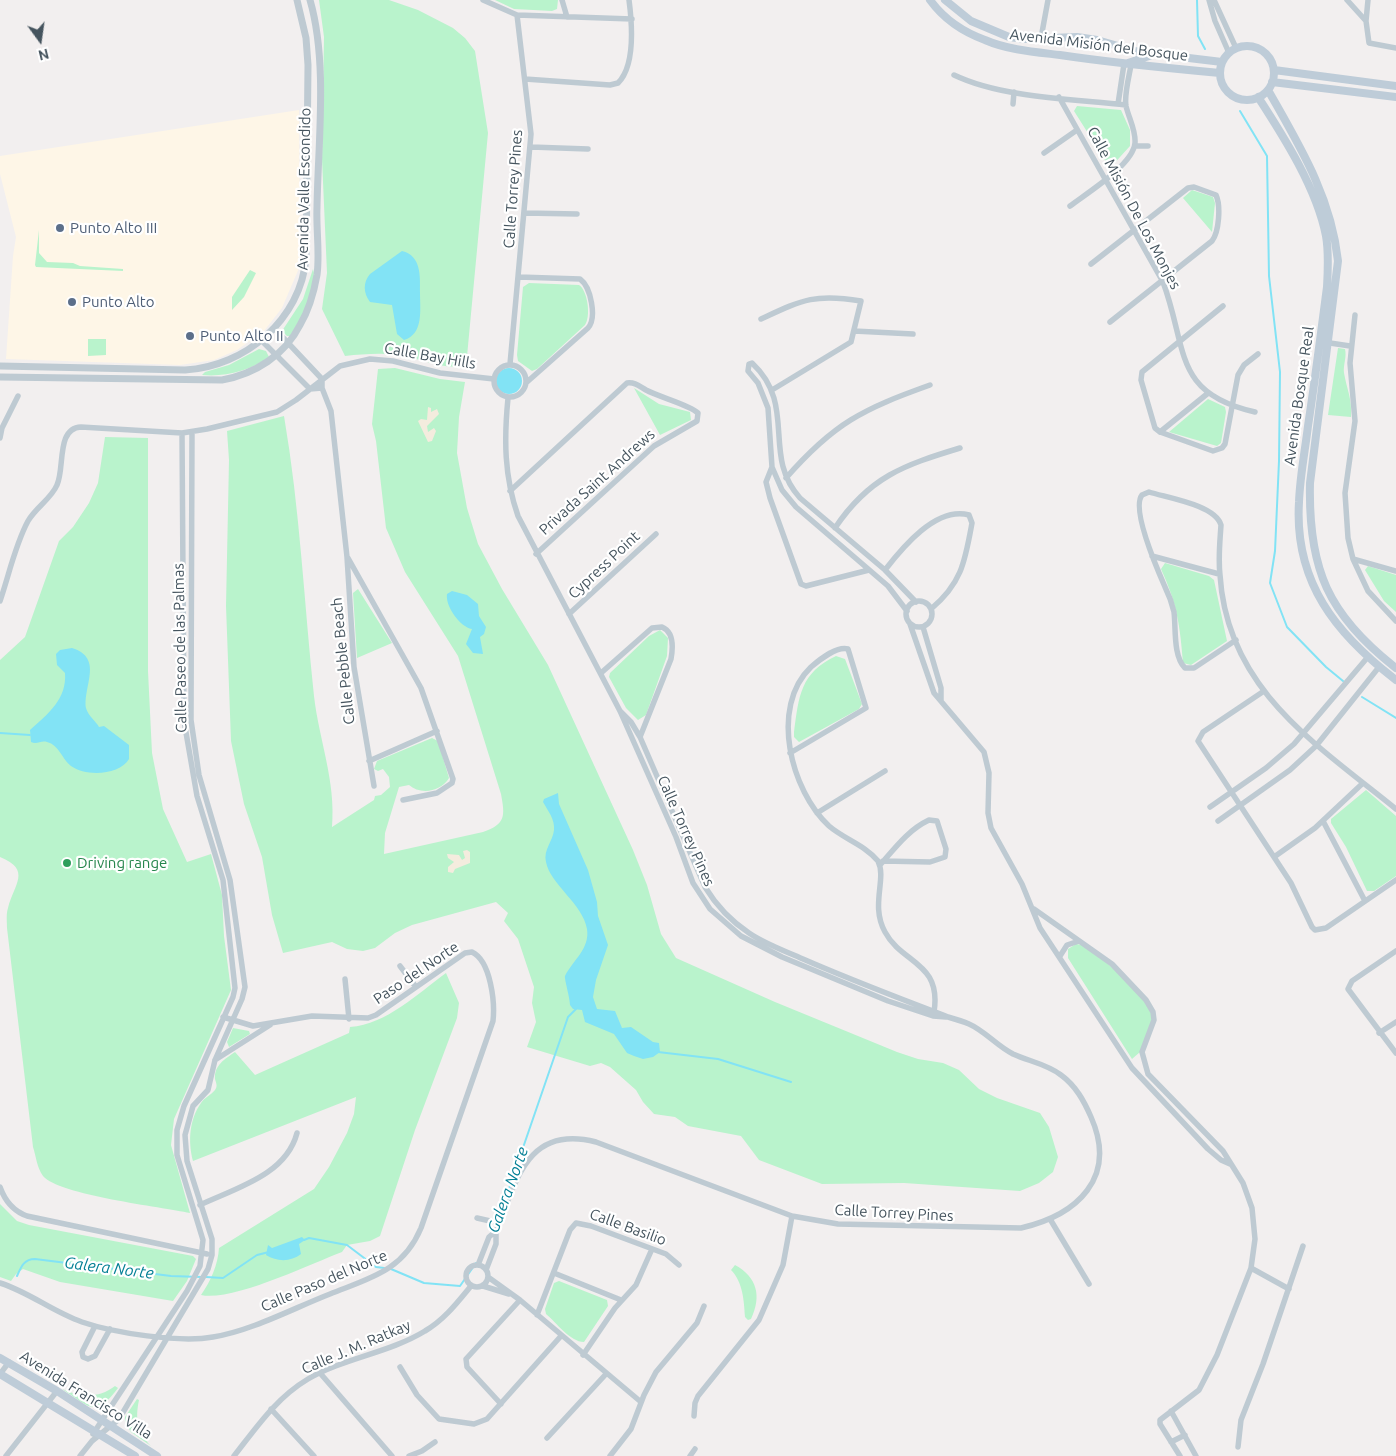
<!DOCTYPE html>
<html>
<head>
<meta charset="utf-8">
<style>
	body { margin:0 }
	#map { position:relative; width:1396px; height:1456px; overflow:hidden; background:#f2efef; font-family:Ubuntu,sans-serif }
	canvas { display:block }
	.north { position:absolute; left:15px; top:15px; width:50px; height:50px; -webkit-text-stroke:4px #fff; paint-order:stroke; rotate:166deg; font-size:14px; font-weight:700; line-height:20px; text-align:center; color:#45545e }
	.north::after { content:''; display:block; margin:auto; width:18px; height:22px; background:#45545e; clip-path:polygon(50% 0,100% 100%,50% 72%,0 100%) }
</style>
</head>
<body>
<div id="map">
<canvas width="1396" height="1456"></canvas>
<div class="north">N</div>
</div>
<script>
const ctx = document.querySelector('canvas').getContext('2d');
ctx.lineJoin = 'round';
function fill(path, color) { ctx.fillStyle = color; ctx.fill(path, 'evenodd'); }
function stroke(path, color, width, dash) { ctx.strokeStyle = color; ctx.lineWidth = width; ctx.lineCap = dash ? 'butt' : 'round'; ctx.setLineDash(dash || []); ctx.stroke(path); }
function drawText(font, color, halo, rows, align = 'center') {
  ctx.font = font + ' Ubuntu,sans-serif'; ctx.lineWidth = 4.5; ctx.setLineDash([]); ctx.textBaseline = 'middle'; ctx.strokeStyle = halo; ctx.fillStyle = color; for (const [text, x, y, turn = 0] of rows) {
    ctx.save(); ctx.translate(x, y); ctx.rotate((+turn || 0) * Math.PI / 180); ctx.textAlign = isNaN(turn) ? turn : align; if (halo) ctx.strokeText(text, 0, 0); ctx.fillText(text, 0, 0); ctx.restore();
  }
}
fill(new Path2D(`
	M299 110 300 266 282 308 264 331 237 350 214 360 180 365 6 359 13 256 16 237 0 174V156Z`), '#fef6e7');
fill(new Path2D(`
	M319 0H389L418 10 453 28 465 38 475 51 488 133 466 367C442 368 430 362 408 357 388 352 366 354 345 356L322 309 327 273 322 159 324 37Z
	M495 0H558L557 9 552 11 514 9Z
	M1077 106 1121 110 1130 130V146L1110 168 1074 111Z
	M1192 190 1213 197 1215 203 1212 232 1183 198Z
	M39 230V253L47 262 73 263 80 266 123 269V271L36 267 35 265Z
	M313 269C319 285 300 323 290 336H287L282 331 303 299Z
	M250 270 256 273 244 297 232 310V297Z
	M529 283 579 285C588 291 591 317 585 325L537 369 532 371 518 361 517 355 523 287Z
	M88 339H106V355L88 356Z
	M1338 348 1345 349C1347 357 1343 365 1344 373 1347 390 1352 398 1351 417L1328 415Z
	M259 349 266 351 269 357C249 371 226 377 202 375L205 372 229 365Z
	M395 368 440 379 465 382 459 417 457 453 467 508 478 544 502 589 548 665 633 850 647 885 661 934 676 958 775 1002 897 1052 918 1059 943 1063 959 1070 979 1089 997 1098 1040 1113 1049 1127 1058 1157 1053 1172 1039 1183 1020 1191 904 1183 822 1184 759 1160 741 1136 688 1126 675 1117 654 1114 643 1102 636 1090 610 1067 601 1063 590 1066 527 1047 536 1022 532 1003 534 987 518 939 504 921 508 913 496 902 412 925 395 933 375 948 363 951 347 949 332 942 283 953 272 915 262 857 244 804 231 741 226 606 229 460 227 431 284 416C300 509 304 602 314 696 319 740 336 781 332 827L374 800 375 796 381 795 390 787 389 777 383 769 378 771 374 769 377 761 432 738 438 741 449 778C441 792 420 795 409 785L399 787 385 833 384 854 483 832C506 824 505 816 501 794L458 656 405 572 386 528 376 441 372 424 378 369Z
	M634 388 659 404 690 412 691 420 660 435Z
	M1208 399 1225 407 1226 412 1221 443 1217 446 1169 432Z
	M105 437 148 438V671L152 753 163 809 187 862 211 854 222 895 224 936 231 990 174 1119 171 1145 190 1213C162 1207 59 1195 43 1176 37 1168 36 1156 33 1147L7 928C7 921 6 914 8 908 14 884 32 870 0 857V660L25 637 59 541 73 527 89 503 98 483Z
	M1165 563 1209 576 1214 580 1227 641 1191 665 1183 663C1180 625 1177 604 1161 569Z
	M1368 566 1396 575V612L1384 601 1365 570Z
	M358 589 392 643 357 658 353 593Z
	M660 630 668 638 667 656 646 715 638 720 626 708 609 677 610 673 649 636Z
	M836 656 845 659 862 704 859 709 799 742 794 737V732C799 696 800 673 836 656Z
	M1366 790 1396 816V876L1374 891H1367L1346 847 1331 823V819Z
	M1076 944 1083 945 1103 959 1135 989 1152 1012 1153 1020 1140 1052 1132 1059 1068 958V949Z
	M446 973 459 1003 457 1018 415 1130 380 1236 370 1241 347 1245 342 1252C310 1264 232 1302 201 1295 211 1281 218 1264 219 1248L314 1189 329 1167 347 1133 354 1114 356 1097 193 1161C188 1142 189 1120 201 1103 204 1098 211 1095 215 1090 218 1086 216 1083 215 1079 214 1065 225 1059 235 1052L255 1075 349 1033 350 1027C387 1024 417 994 446 973Z
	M233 1028 249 1031 250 1034 229 1047 227 1042Z
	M0 1204 17 1221 29 1225 193 1256 196 1259 187 1281 173 1301 60 1282 23 1269 16 1274 11 1281 0 1277Z
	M735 1265C757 1277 762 1296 751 1319L748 1320 745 1317C744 1301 743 1282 731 1270Z
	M559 1281 607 1300 608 1306 584 1342C570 1342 556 1322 546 1314L545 1309 554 1283Z
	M115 1386 118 1388C95 1419 90 1407 62 1389 80 1397 98 1399 115 1386Z
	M137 1399 139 1400C135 1419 137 1432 151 1446L131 1432 125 1423V1417Z`), '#b9f3cc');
fill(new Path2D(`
	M428 407 431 408V412L437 409 439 414 427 426 428 432 434 428 436 431 432 441 428 442 418 421 421 419 427 420Z
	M467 850 470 852V863L455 869 453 873 448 872V867L454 862 448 858 447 854 459 855 462 860 465 858 463 851Z`), '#f4ecde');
fill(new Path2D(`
	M402 251C422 256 420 277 420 293 420 309 424 334 404 340L397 334 392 305 370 302C363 293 363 282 370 274Z
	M496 381a13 13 0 1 1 26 0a13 13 0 1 1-26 0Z
	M452 591 467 595 478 604 479 616 486 627 484 634 480 637 483 654 473 653 466 644 472 629C460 627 445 606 447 594Z
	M72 648C104 658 83 686 86 708 88 716 96 721 99 727L104 726 129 745V759C120 775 86 777 71 766 62 759 59 745 47 742 41 740 37 745 31 742L30 730C48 714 67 699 65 673L57 665 56 654 60 650Z
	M558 793 559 804 588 870 597 902 598 916 608 945 596 980 593 997 597 1009 615 1011 622 1028 631 1027 653 1042 659 1043 660 1052 653 1057 643 1059 634 1056 627 1053 614 1034 585 1022 582 1010 573 1009 570 1005C570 998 564 978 565 976 573 960 590 949 587 929 583 904 550 884 546 862 543 850 553 841 554 830 555 819 548 811 543 802L544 799Z
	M302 1237 305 1240 299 1244 301 1254C291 1262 277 1262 266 1255L268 1245 272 1248Z`), '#82e3f5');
stroke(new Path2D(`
	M1197 0 1198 36 1205 49
	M1240 111 1267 156 1269 276 1280 372 1279 461 1275 551 1270 583 1287 627 1326 667 1343 681
	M1362 697 1396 718
	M0 733 30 735
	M658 1052 718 1059 791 1082
	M505 1200 568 1017 576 1009
	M304 1240 309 1238 347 1245 376 1267 384 1268
	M391 1269 424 1283 460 1286 476 1263
	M17 1276C21 1267 24 1259 35 1259L171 1276 201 1277
	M206 1277 223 1278 257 1255 269 1252`), '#82e3f5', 2);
stroke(new Path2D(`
	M483 0 517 15 632 19
	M562 0 567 17
	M1209 0 1215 21 1229 53
	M1214 0 1236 48
	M1347 0 1366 21 1369 43 1396 48
	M1366 21 1368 0
	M1041 38 1048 0
	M954 75C1002 98 1073 99 1126 105
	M525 79 610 85 618 83C636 65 632 23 629 0
	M1059 97 1163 282C1188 349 1172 393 1255 412
	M1013 104 1014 92
	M1118 104 1124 64
	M1135 146H1148
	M531 147 588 149
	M1044 153 1077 130
	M1070 206C1087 193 1133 165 1135 143 1136 130 1129 119 1126 106 1124 95 1129 77 1131 65
	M525 213 577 214
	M1091 264 1188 188 1194 187 1216 195C1221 206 1219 232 1212 241L1110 322
	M519 277 580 279C591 287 597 318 588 328L527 382
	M1223 306 1142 372 1141 380 1155 428 1160 432 1213 451 1222 448 1225 444 1238 375 1244 365 1258 354
	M1355 315 1350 363 1355 421 1345 493 1348 538 1353 559 1368 591 1396 621
	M761 319C802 300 815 293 861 301L851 342 772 390
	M274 328 322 379V388L331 411 347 557 354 667 374 786
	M854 331 913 334
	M261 340 310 389 322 388
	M1330 343 1350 346
	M510 364 531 134 517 15
	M494 381a16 16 0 1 1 32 0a16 16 0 1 1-32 0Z
	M508 398C504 439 504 476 518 516L620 711 676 837 693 883 710 909 741 936 782 957 888 1001 933 1016 946 1017
	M1160 432 1207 394
	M0 438 2 428 18 396
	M772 467 766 482 770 498 801 584 806 586 869 570
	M786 478C834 423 863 409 930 385
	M510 491 627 383C635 382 639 386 646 390 659 397 690 405 698 413L697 421 654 446 536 554
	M835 528C869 477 904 465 960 448
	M1152 556 1219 574
	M348 558 421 688 453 779 452 783 437 793 403 800
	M1353 559 1396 571
	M885 570C902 548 936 506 969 515L972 523C965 561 962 583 931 609
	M0 601C9 575 15 545 28 521 36 507 51 499 57 485 65 468 56 428 81 427L182 433 207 429 277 412 296 400 340 366 370 359 393 361 440 373 494 379
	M906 614a13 13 0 1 1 26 0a13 13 0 1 1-26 0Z
	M907 611 888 586 796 507 782 490 772 467 768 408 758 383 748 371 749 364 752 363C798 406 761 455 800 498L885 570 916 602
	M569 614 656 534
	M910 624 934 693 984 752 989 773 988 813 991 828 1022 884 1040 928 1132 1068 1208 1149 1221 1160 1230 1164
	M923 627 941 688V701
	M1236 640 1194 668H1185C1173 656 1176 629 1174 612 1172 603 1169 595 1165 587 1158 571 1131 509 1142 495L1149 492C1168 498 1215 505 1221 525 1220 541 1218 558 1220 575 1227 689 1316 744 1396 809
	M601 673 652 628 662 627C674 632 673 648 671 659L640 737
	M1264 691 1203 732 1198 741 1291 883 1312 927 1315 930 1326 928 1396 880
	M790 753 866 708 848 649C837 646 819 660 811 667 769 707 791 791 829 826 844 839 865 845 878 861 887 879 870 905 885 932 902 964 942 962 934 1012
	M369 761 437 731
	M1210 807 1266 768 1294 744 1367 658
	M817 813 885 771
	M1218 821 1290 770 1316 746 1379 667
	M1323 821 1365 901
	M1274 857 1315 828 1363 783
	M880 865C895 848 908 830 929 820L937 821 946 849 945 857 930 862 883 861
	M1034 909 1112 964 1146 1000 1153 1012 1154 1020 1142 1052 1148 1074 1223 1151 1243 1183 1252 1208 1255 1239 1251 1268 1217 1355 1199 1390 1160 1420V1424L1180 1456
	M1396 951 1352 981 1348 989 1396 1053
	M1060 956 1067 945 1079 941
	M400 966 416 987
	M345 979 349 1019
	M1379 1033 1396 1022
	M215 1060 270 1025
	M0 1187C5 1201 13 1211 27 1216L207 1254
	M200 1205C236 1188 286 1175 297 1133
	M477 1218 499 1223
	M1050 1219 1089 1284
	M466 1276a11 11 0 1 1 22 0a11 11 0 1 1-22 0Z
	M478 1265 489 1237 496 1231C516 1183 526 1124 596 1142L792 1216 838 1224 1021 1228C1077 1215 1118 1178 1091 1117 1084 1101 1076 1086 1061 1075 1047 1064 1028 1061 1013 1054 997 1046 985 1031 969 1024 962 1021 955 1019 948 1017 899 998 851 980 803 959 785 951 765 944 749 933 731 921 716 905 705 887L640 737 631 722 620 711
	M1251 1268 1289 1289
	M486 1270 496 1244V1231
	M554 1273 621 1300
	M488 1277 520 1300 641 1402
	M0 1283C29 1292 53 1312 82 1322 114 1333 180 1343 213 1337 251 1331 294 1308 330 1294 370 1278 403 1271 421 1228L493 1021C495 1003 491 961 472 952L465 953 376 1015 368 1018 312 1016 253 1026 223 1017
	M483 1286 509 1294
	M537 1315 570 1230 576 1223 591 1226 666 1254 679 1265
	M95 1326 82 1352 83 1357 88 1359 95 1356 110 1329
	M583 1355 615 1308 636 1285 652 1249
	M400 1367 417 1395 439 1419 474 1424 487 1419 561 1336
	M320 1373 392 1456
	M0 1374 9 1362
	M501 1404 467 1367 466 1359 520 1300
	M271 1409 314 1456
	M1171 1411 1196 1456
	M694 1416 695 1403 698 1396 759 1320 783 1265 792 1216
	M93 1434 187 1291 200 1266 203 1240 177 1155V1130L184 1106 233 997 235 988 223 880 197 796 184 721 182 433
	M547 1438 606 1374
	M1171 1442 1185 1435
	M1238 1447 1241 1420 1263 1364 1303 1246
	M6 1456 57 1391
	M80 1456 92 1441 119 1419 208 1269 212 1255V1239L187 1161 185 1135 193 1106 208 1090 215 1060 242 999 245 987 230 880 199 775 191 720 192 432
	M234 1456C256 1428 276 1398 308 1379 344 1358 389 1353 425 1331 444 1320 457 1303 471 1286
	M409 1456 422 1451 435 1442
	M610 1456 631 1429 644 1395 656 1372 697 1323 704 1306
	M690 1456 695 1449`), '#becad2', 5.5);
stroke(new Path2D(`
	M0 366 185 370C245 367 301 319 306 258L308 65 306 38 297 0
	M0 377 222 380C255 374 285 355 300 325 309 310 314 292 317 275 320 253 316 230 317 207 318 143 328 62 310 0`), '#becad2', 7);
stroke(new Path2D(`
	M930 0C943 18 963 32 985 40 1008 50 1035 52 1060 55 1113 63 1166 68 1220 73
	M945 0 971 21 1009 37 1025 39 1077 37 1097 40 1139 52 1222 62
	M1220 73a27 27 0 1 1 54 0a27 27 0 1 1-54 0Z
	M1125 64 1149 56
	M1274 70 1396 86
	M1272 82 1396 97
	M1268 90C1299 145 1331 196 1338 261L1310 483C1308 569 1328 615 1396 668
	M1258 97C1284 137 1317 189 1326 236 1329 253 1328 270 1327 287 1321 333 1315 380 1308 426 1305 451 1300 476 1299 502 1294 582 1336 634 1396 680
	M0 1358 57 1391 157 1456
	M0 1374 135 1456`), '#beccd8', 8);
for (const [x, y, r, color] of [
	[60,228,5,"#5c6f8a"],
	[72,302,5,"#5c6f8a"],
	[190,336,5,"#5c6f8a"],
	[67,863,5,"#2e9e5b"]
]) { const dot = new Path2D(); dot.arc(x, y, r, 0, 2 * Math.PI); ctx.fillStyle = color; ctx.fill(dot); stroke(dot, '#fff', 2); }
drawText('15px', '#45545e', '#fff', [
	["Avenida Misión del Bosque",1099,45,7],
	["Avenida Valle Escondido",304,189,-89],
	["Calle Torrey Pines",513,189,-86],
	["Calle Misión De Los Monjes",1134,208,62],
	["Calle Bay Hills",430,356,10],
	["Avenida Bosque Real",1299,396,-82],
	["Privada Saint Andrews",597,482,-42],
	["Cypress Point",604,565,-43],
	["Calle Paseo de las Palmas",180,648,-91],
	["Calle Pebble Beach",343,661,-96],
	["Calle Torrey Pines",686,831,66],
	["Paso del Norte",416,973,-34],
	["Calle Torrey Pines",894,1213,3],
	["Calle Basilio",628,1227,20],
	["Calle Paso del Norte",324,1281,-23],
	["Calle J. M. Ratkay",356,1347,-23],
	["Avenida Francisco Villa",86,1395,32]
]);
drawText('15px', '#4e5e75', '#fff', [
	["Punto Alto III",70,228],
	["Punto Alto",82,302],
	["Punto Alto II",200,336]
], 'left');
drawText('15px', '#27864d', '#fff', [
	["Driving range",77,863]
], 'left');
drawText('italic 16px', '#037f95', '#fff', [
	["Galera Norte",508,1190,-70],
	["Galera Norte",109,1268,7]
]);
</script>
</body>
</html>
